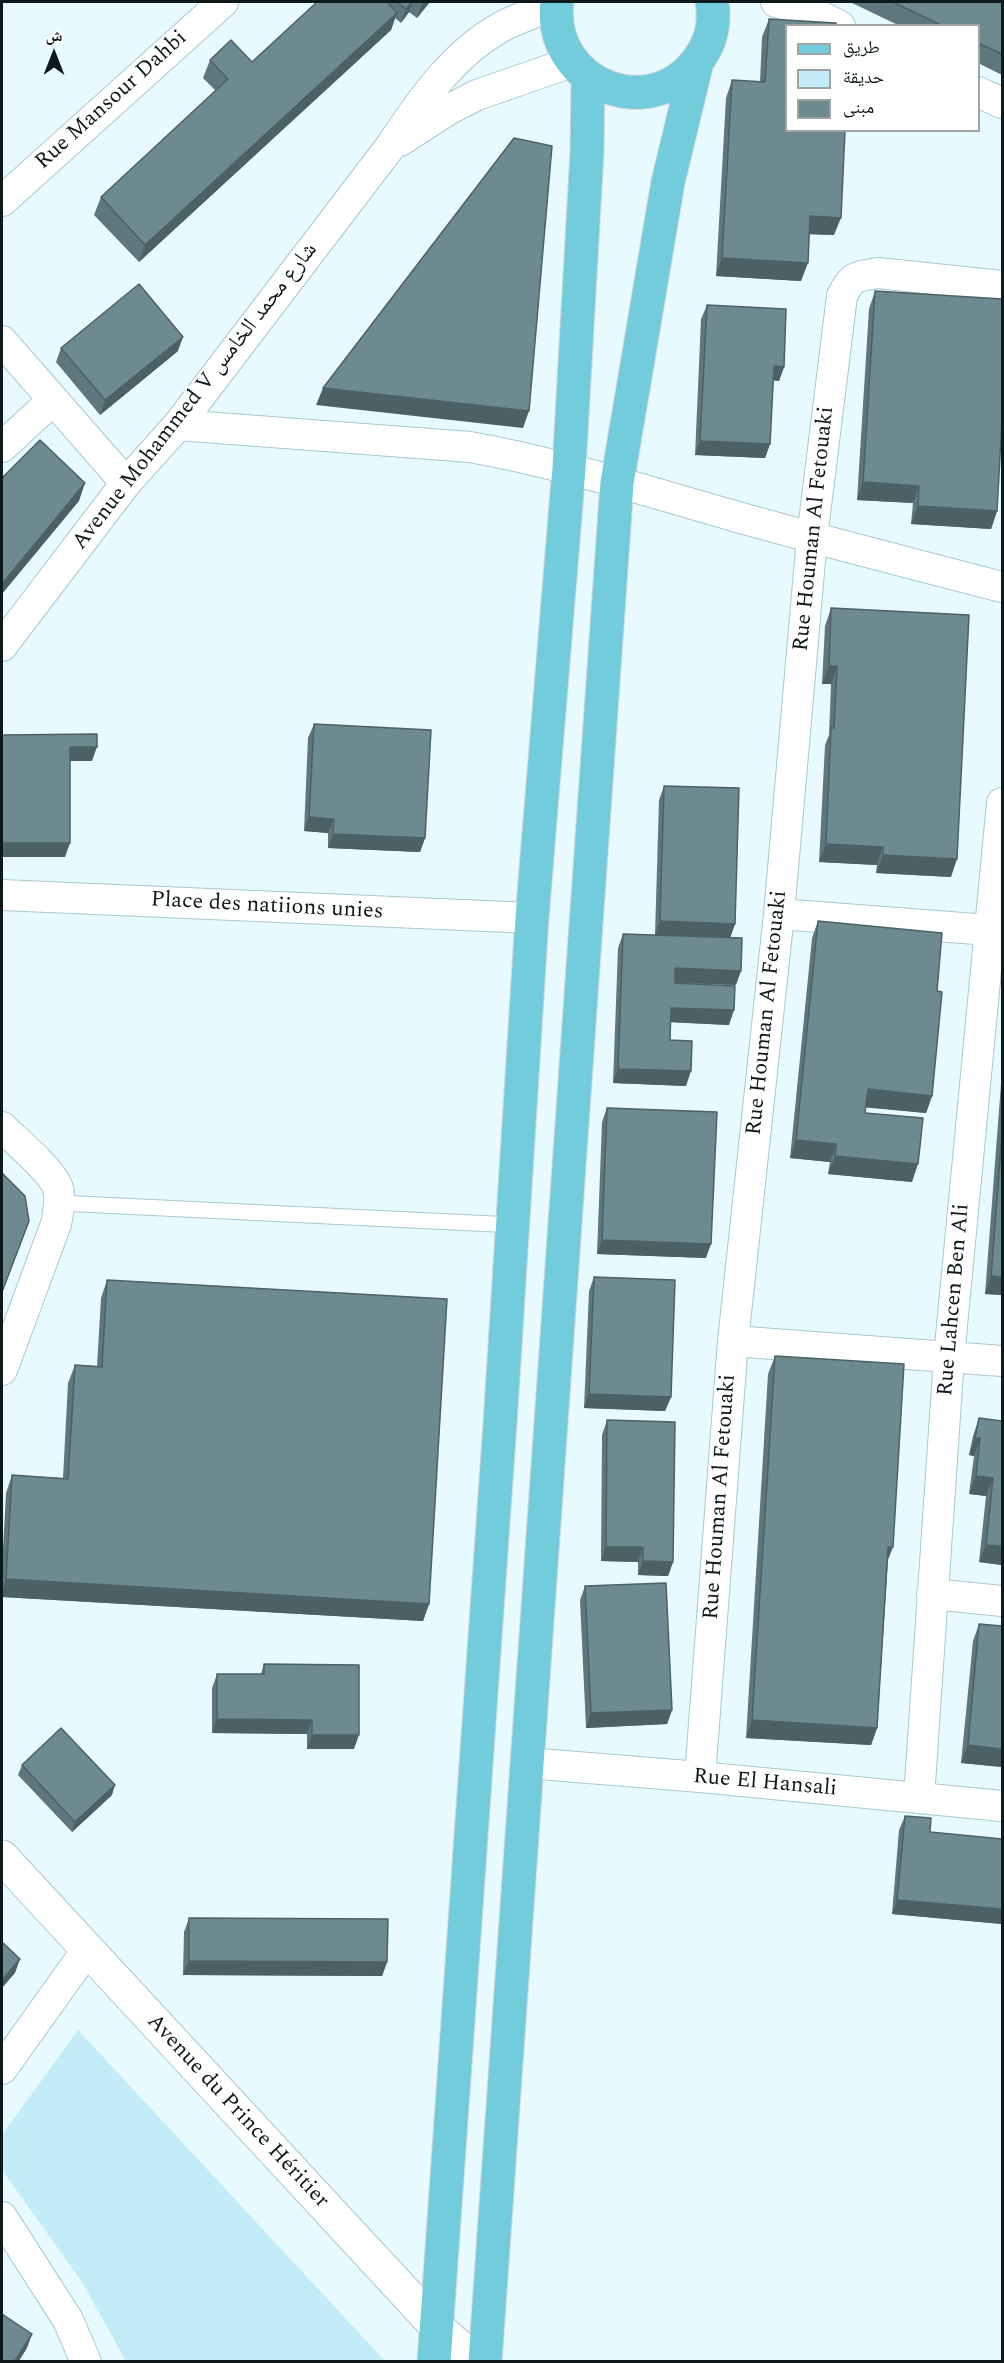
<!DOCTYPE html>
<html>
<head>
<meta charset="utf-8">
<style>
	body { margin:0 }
	#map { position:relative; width:1004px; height:2363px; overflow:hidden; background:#e7faff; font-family:Spectral,"Noto Naskh Arabic",serif }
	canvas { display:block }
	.frame { position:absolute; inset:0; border:3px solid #0e191c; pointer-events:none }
	.legend { position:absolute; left:785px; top:24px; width:195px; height:108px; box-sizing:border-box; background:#fff; border:2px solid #9fa3a4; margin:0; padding:8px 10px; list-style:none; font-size:18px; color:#0e191c }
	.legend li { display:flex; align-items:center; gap:12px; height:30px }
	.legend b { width:30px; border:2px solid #9fa3a4 }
	.north { position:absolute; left:24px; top:24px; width:60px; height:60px; -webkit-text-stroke:4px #fff; paint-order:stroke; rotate:0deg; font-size:16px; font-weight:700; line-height:24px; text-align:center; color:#0e191c }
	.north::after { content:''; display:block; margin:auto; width:21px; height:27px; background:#0e191c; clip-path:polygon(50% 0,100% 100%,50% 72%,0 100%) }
</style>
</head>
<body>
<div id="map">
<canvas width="1004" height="2363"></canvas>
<div class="frame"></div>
<ul class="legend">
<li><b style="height:8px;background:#73ccdc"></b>طريق</li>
<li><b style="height:16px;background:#c2ecf7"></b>حديقة</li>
<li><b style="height:16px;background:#6d8a91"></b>مبنى</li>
</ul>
<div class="north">ش</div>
</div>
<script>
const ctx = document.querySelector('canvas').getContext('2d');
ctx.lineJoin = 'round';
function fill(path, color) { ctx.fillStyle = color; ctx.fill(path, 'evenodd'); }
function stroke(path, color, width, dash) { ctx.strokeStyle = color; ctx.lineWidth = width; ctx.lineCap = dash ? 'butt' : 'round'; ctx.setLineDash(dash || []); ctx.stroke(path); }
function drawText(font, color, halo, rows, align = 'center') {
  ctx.font = font + ' Spectral,"Noto Naskh Arabic",serif'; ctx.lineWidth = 4.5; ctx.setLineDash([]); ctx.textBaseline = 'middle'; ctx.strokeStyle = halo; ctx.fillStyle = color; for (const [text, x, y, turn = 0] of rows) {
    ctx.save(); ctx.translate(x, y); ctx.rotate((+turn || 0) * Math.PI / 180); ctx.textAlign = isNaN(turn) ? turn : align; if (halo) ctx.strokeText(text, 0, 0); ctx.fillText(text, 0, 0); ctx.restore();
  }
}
fill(new Path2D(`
	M78 2030 385 2361H126L82 2282 2 2170V2135Z`), '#c2ecf7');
const service = new Path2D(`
	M59 1203 514 1225`);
const minor = new Path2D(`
	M776 2 812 12 840 26
	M978 92 1002 103
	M400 141 448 110 477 95 572 62
	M2 201 223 2
	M2 341 126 483
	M178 425 470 447C560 463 646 491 734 516 823 541 913 564 1002 587
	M2 447 53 400
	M2 646 126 483 178 425 390 147C421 100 457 48 509 23 525 16 541 10 556 4
	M2 895 532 918
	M779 914 989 930
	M2 1127C15 1140 51 1170 57 1186 62 1198 58 1212 56 1224L2 1370
	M733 1341 1002 1361
	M932 1594 1002 1601
	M527 1763 700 1777 1002 1806
	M700 1777 733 1341 779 914 812 538 842 296C852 275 856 277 878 273L1002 286
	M919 1798 949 1357 1002 803
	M2 2069 87 1950
	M2 2217 68 2320 86 2362`);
const tertiary = new Path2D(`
	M2 1857 436 2326 476 2362`);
const primary = new Path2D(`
	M557 2C547 86 656 128 702 54 712 39 715 20 712 2
	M434 2362 500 1424 532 918 569 468 587 152 588 77
	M485 2362 617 483 668 182 697 62`);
stroke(service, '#a9c8cf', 17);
stroke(minor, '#a9c8cf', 32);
stroke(tertiary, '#a9c8cf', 35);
stroke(primary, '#d4d6d6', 35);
stroke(service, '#fff', 15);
stroke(minor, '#fff', 30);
stroke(tertiary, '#fff', 33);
stroke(primary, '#73ccdc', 33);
fill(new Path2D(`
	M317 2H430L417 18 409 12 401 23 395 18 391 30 139 262 94 215 101 197 216 91 203 78 210 60 252 62Z
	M850 2H1002V75L978 63V26H900Z
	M769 19 786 26 834 235 809 234 801 281 716 276 726 98 732 80 760 82 762 37Z
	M875 291 997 511 991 529 911 524 913 503 857 500 869 309Z
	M707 305 784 367 779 381 773 380 770 444 765 458 695 455 701 319Z
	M61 348 178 351 100 415 56 362Z
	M831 608 951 877 876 873 877 865 819 862 825 745 829 735 831 684H822L825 626Z
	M314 724 425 838 420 852 328 848V833L304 831 308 738Z
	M664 786 735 924 730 938 736 985 675 983 729 1025 671 1022 670 1040 686 1086 613 1083 618 948 623 934 655 935 659 800Z
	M818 921 937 991 932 1096 926 1113 866 1107 865 1113 912 1182 828 1174 830 1162 790 1158 812 938Z
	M1002 1071V1295L985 1294Z
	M607 1108 706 1258 597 1254 602 1122Z
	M594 1277 671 1397 665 1411 584 1408 589 1291Z
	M107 1280 429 1604 423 1621 2 1597V1567L6 1493 12 1475 63 1478 68 1383 75 1365 97 1366 101 1298Z
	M775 1356 888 1561 877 1728 871 1745 746 1738 768 1374Z
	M979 1418 1002 1421V1565L979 1562 986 1496 969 1494 974 1456 969 1455 973 1436Z
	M607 1420 673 1562 668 1576 638 1575V1562L601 1561 602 1435Z
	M585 1586 672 1710 667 1724 586 1728 580 1600Z
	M979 1624 1002 1626V1767L961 1763 973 1641Z
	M264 1664 354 1749H307V1734L212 1733V1688L217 1674H261Z
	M22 1765 112 1795 72 1832 18 1775Z
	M905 1816 930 1832 1002 1839V1924L892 1914 899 1830Z
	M189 1918 387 1962 382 1976 183 1975 184 1932Z`), '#5e777d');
fill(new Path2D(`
	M412 2H413L409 12 401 23 406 9Z
	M424 2H430L417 18 422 4Z
	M397 13 391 30 139 262 145 245Z
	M810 216 841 218 834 235 804 234Z
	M722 258 808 263 801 281 716 276Z
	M183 337 178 351 100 415 105 400Z
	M774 366 784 367 779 381 769 380Z
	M323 388 529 411 523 428 316 405Z
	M700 441 770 444 765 458 695 455Z
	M863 482 919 486 913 503 857 500Z
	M85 483 79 501 2 594V584Z
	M918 506 997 511 991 529 911 524Z
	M829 666H837L831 684H822Z
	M70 747H97L92 761H65Z
	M309 817 334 819 328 833 304 831Z
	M333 834 425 838 420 852 328 848Z
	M2 843H70L65 857H2Z
	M826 844 883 847 877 865 819 862Z
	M883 855 957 859 951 877 876 873Z
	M660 921 735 924 730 938 655 935Z
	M675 968 741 971 736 985 670 982Z
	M671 1008 734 1010 729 1025 666 1022Z
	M618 1069 691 1071 686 1086 613 1083Z
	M868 1089 932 1096 926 1113 861 1107Z
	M796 1140 836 1144 830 1162 790 1158Z
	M835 1156 918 1164 912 1182 828 1174Z
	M602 1240 711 1244 706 1258 597 1254Z
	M991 1276 1002 1277V1295L985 1294Z
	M589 1394 671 1397 665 1411 584 1408Z
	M975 1438H980L974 1456 969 1455Z
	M976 1476 993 1478 986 1496 969 1494Z
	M986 1545 1002 1546V1565L979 1562Z
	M606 1547H643L638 1562 601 1561Z
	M888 1547H893L886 1565Z
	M643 1561 673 1562 668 1576 638 1575Z
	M6 1579 429 1604 423 1621 2 1597V1592Z
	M672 1710 667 1724 586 1728 591 1713Z
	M217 1719 312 1720 307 1734 212 1733Z
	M752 1720 877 1728 871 1745 746 1738Z
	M312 1735H359L354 1749H307Z
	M968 1745 1002 1749V1767L961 1763Z
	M115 1785 112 1795 72 1832 75 1822Z
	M897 1900 1002 1909V1924L892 1914Z
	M20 1959 15 1973 2 1988V1980Z
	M189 1961 387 1962 382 1976 183 1975Z
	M32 2334 27 2348 19 2361H15Z`), '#4c6166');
const building = new Path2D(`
	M317 2H387L397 13 145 245 101 197 228 79 210 60 231 40 252 62Z
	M397 2H412L406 9Z
	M893 2H1002V54L978 43V26H943Z
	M769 19 836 23V26H786V130H845L841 218 810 216 808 263 722 258 732 80 765 82Z
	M514 138 552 146 529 411 323 388Z
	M139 284 183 337 105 400 61 348Z
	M875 291 1002 299V420L997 511 918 506 919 486 863 482Z
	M707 305 786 309 784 367 774 366 770 444 700 441Z
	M40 440 85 483 2 584V478Z
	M831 608 969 615 957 859 883 855V847L826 844 831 727 834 728 837 666H829Z
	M314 724 431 730 425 838 333 834 334 819 309 817Z
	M97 734V747H70V843H2V735Z
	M664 786 739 788 735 924 660 921Z
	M818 921 942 933 937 991 942 992 932 1096 868 1089 865 1113 923 1118 918 1164 835 1156 836 1144 796 1140Z
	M623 934 742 938 741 971 675 968V983L735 986 734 1010 671 1008 670 1040 692 1041 691 1071 618 1069Z
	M607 1108 717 1112 711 1244 602 1240Z
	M1002 1134V1277L991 1276Z
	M2 1173 25 1196 29 1221 2 1292Z
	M594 1277 675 1280 671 1397 589 1394Z
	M107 1280 447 1299 429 1604 6 1579 12 1475 68 1479 75 1365 102 1367Z
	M775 1356 904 1364 893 1547H888L877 1728 752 1720Z
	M979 1418 1002 1421V1546L986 1545 993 1478 976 1476 980 1438H975Z
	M607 1420 675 1422 673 1562 643 1561V1547H606Z
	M666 1583 672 1710 591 1713 585 1586Z
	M979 1624 1002 1626V1749L968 1745Z
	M264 1664 359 1665V1735H312V1720L217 1719V1674H264Z
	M61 1728 115 1785 75 1822 22 1765Z
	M905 1816 931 1818 930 1832 1002 1839V1909L897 1900Z
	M189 1918 388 1919 387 1962 189 1961Z
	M2 1942 20 1959 2 1980Z
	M2 2314 32 2334 15 2361H2Z`);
fill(building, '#6d8a91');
stroke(building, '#4c6166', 1.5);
drawText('22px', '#0e191c', '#fff', [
	["Rue Mansour Dahbi",112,101,-42],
	["Avenue Mohammed V شارع محمد الخامس",196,397,-52],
	["Rue Houman Al Fetouaki",815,529,-84],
	["Place des natiions unies",267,907,3],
	["Rue Houman Al Fetouaki",768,1013,-84],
	["Rue Lahcen Ben Ali",955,1300,-85],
	["Rue Houman Al Fetouaki",721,1497,-86],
	["Rue El Hansali",765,1784,5],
	["Avenue du Prince Héritier",237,2112,47]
]);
</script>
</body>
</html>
